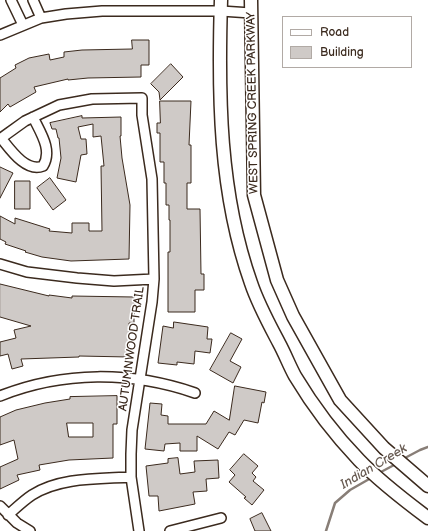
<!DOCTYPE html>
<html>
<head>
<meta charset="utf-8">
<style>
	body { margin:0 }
	#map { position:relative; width:428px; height:531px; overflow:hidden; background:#fff; font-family:"Balsamiq Sans",sans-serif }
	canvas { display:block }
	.legend { position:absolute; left:282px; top:16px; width:130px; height:52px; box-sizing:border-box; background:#fff; border:1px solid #b1aaa5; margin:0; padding:5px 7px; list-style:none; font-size:12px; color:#3b2a1e }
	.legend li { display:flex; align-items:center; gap:8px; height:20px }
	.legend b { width:20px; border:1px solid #b1aaa5 }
</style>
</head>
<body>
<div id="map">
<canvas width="428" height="531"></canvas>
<ul class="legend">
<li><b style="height:5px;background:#fff"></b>Road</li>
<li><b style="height:11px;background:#cfcac7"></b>Building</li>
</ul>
</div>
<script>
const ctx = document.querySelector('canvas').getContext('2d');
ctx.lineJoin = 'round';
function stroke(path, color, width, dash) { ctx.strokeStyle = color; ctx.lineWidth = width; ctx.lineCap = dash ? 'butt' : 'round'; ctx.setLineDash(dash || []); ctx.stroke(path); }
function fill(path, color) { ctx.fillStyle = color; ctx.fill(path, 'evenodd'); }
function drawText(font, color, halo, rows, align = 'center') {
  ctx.font = font + ' "Balsamiq Sans",sans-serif'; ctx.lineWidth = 3; ctx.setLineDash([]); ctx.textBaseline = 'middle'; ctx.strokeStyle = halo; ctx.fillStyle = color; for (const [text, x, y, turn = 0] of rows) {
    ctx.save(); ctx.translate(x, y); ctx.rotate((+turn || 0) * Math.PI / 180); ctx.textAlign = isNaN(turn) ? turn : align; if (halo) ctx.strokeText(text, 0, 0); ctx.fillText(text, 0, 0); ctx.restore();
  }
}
stroke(new Path2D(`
	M403 459 420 450 428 447
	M379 473 396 464
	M326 531 335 503 350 490 371 478`), '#887e77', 2.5);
const building = new Path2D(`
	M132 40H149V65H141V77L88 78 68 80V79L34 87 36 92 10 107 8 104 0 112V78L16 68 15 65 29 58 49 54 50 60 64 57V52L82 50 132 49Z
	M171 64 183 77 160 100 159 92 151 84Z
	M160 101H191L189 145H191V183H187V209H200L201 274H204V290H195V312H168V252H170V220H169V205H166V183H164V162H160V133H157V123H160Z
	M82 116V118L121 117V136H120L122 158 130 205 129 259 71 261 42 257 25 252 26 251 5 244 6 242 0 239V216L15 224V218L50 229 49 231 72 233V223H89V231H102L101 166H104L101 136 93 137V124L78 127 81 139H86L87 154 81 155 76 182 57 178 61 158 59 138H58L56 129H52L50 123Z
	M0 167 13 173 0 198Z
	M50 178 66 200 53 210 37 188Z
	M15 181H30V209H15Z
	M0 284 49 296V295L72 298V296L134 297V323H129V357L79 356V357L21 359 23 366 12 369 8 354 0 356V342L16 338 14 330 31 326 0 317Z
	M174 322 208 327 207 339H212L210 353 195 351 194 364 177 362V365L158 363 163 326 173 328Z
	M231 333 242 339 230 361 241 367 233 383 210 370Z
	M235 386 266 392 264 403 262 402 258 423 244 420 235 435 229 432 218 449 197 436V451H180V443L165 444 164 451 145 449 150 403 162 404 161 415 168 416V424H206L214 411 229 420Z
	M117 396V424H113V458L69 460 39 465 40 470 17 475 19 480 0 489V467L18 459 14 440 0 445V417L16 410 45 403 70 399V397ZM67 423H93V437H69Z
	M244 454 258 466 252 473 256 477 253 481 264 490 252 505 244 498 246 497 229 482 235 475 230 470Z
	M178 458 180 474 195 472 194 461 218 460 219 478 206 479 207 491 193 492 195 504 159 511 158 496H149L146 466 168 463V459Z
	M262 513 271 531H255L250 519Z`);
fill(building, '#cfcac7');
stroke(building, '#3b2a1e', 1);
const minor = new Path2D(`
	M11 0 23 25
	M33 0 41 18
	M0 35 41 18 66 14 102 11H221L251 13
	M1 138C10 149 26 173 43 166 53 150 40 132 33 117
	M0 139 25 121 59 105 92 99 142 98V115L152 179 154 279 152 302 132 430 131 454V477L139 531
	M0 264 27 272 77 278 114 281 154 279
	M0 396C63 371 131 371 195 393
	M0 506 17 523 30 531
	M8 515C16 508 23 501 32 495 60 477 99 479 131 477
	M170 531 221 518`);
const secondary = new Path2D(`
	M221 0C218 95 219 193 251 283 258 304 269 324 279 343 285 354 289 365 295 376 313 406 334 434 359 460 379 481 404 500 428 518
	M251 0 254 195 277 280 293 316 340 400 384 448 428 486`);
stroke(minor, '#3b2a1e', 12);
stroke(secondary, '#3b2a1e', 15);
stroke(minor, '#fff', 9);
stroke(secondary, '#fff', 12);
drawText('12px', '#3b2a1e', '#fff', [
	["WEST SPRING CREEK PARKWAY",253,103,-91],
	["AUTUMNWOOD TRAIL",132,349,-82]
]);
drawText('italic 13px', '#685b52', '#fff', [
	["Indian Creek",374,467,-31]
]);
</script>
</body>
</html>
